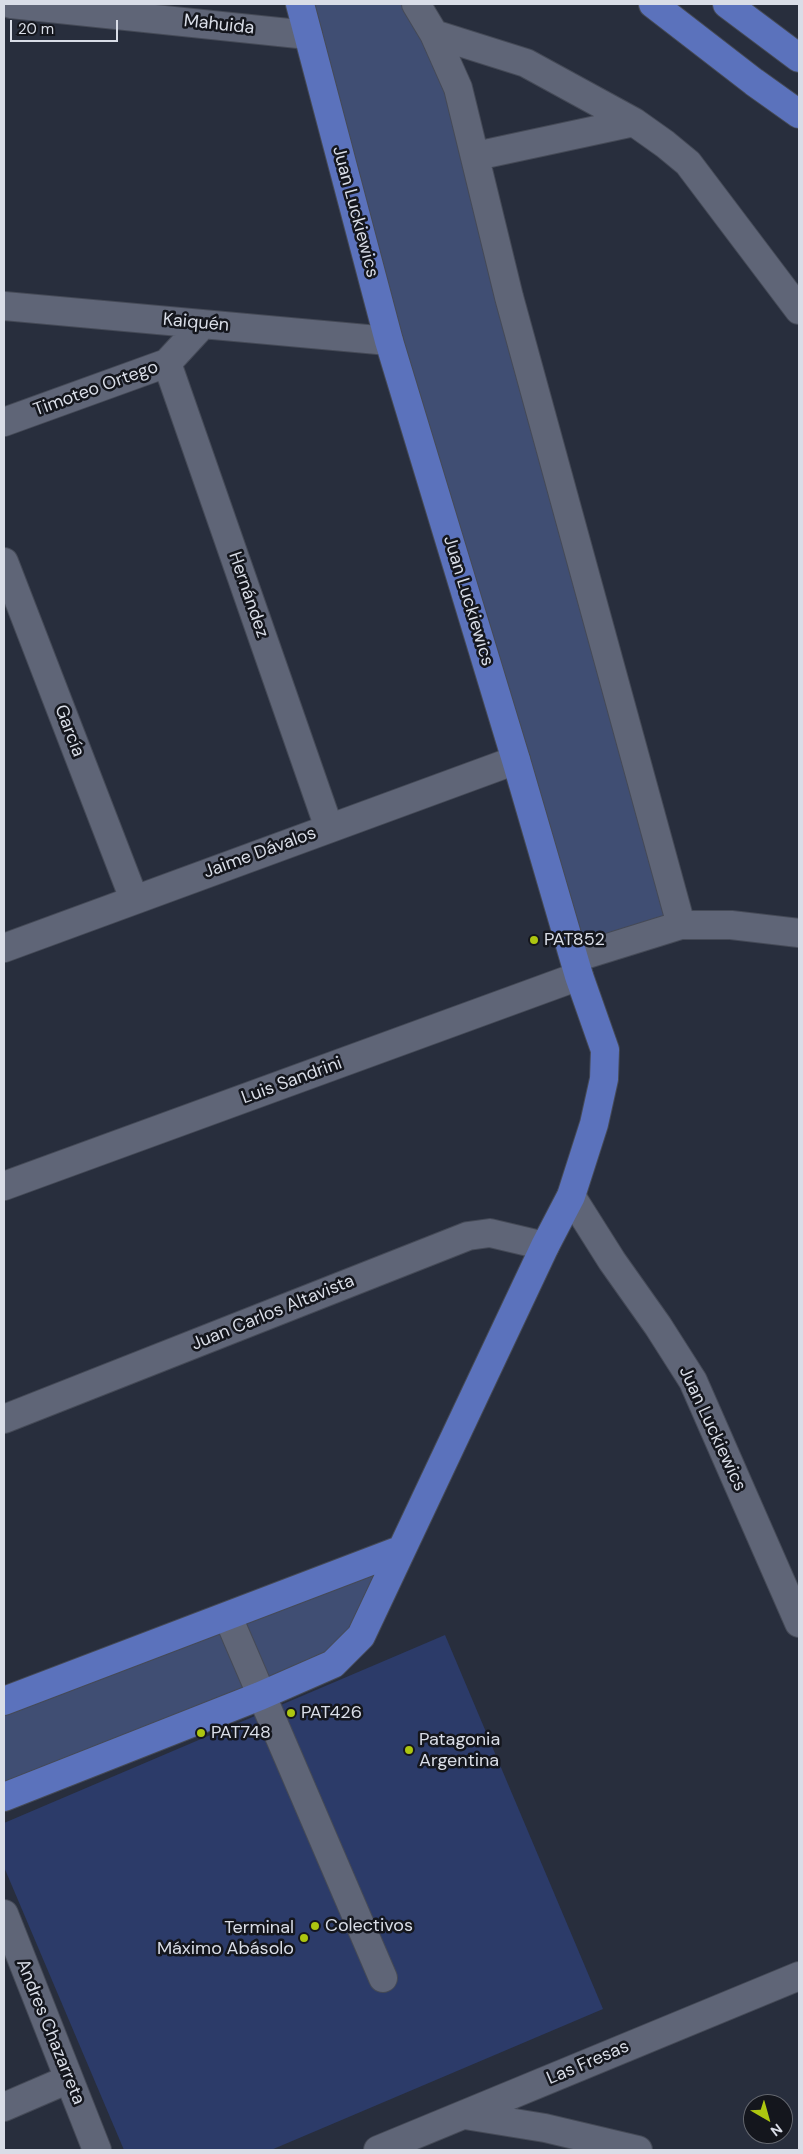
<!DOCTYPE html>
<html>
<head>
<meta charset="utf-8">
<style>
	body { margin:0 }
	#map { position:relative; width:803px; height:2154px; overflow:hidden; background:#282e3d; font-family:"DM Sans",sans-serif }
	canvas { display:block }
	.frame { position:absolute; inset:0; border:5px solid #d9dde7; pointer-events:none }
	.north { position:absolute; left:743px; top:2094px; width:50px; height:50px; box-sizing:border-box; background:#14161d; border:1px solid #63666e; border-radius:50%; rotate:142deg; font-size:14px; font-weight:700; line-height:20px; text-align:center; color:#d9dde7 }
	.north::after { content:''; display:block; margin:auto; width:18px; height:22px; background:#adc610; clip-path:polygon(50% 0,100% 100%,50% 72%,0 100%) }
	.scale { position:absolute; left:10px; top:20px; width:108px; height:22px; box-sizing:border-box; border:2px solid #d9dde7; border-top:0; padding-left:6px; font-size:15px; line-height:18px; white-space:nowrap; color:#d9dde7; -webkit-text-stroke:4px #14161d; paint-order:stroke }
</style>
</head>
<body>
<div id="map">
<canvas width="803" height="2154"></canvas>
<div class="frame"></div>
<div class="north">N</div>
<div class="scale">20 m</div>
</div>
<script>
const ctx = document.querySelector('canvas').getContext('2d');
ctx.lineJoin = 'round';
function fill(path, color) { ctx.fillStyle = color; ctx.fill(path, 'evenodd'); }
function stroke(path, color, width, dash) { ctx.strokeStyle = color; ctx.lineWidth = width; ctx.lineCap = dash ? 'butt' : 'round'; ctx.setLineDash(dash || []); ctx.stroke(path); }
function drawText(font, color, halo, rows, align = 'center') {
  ctx.font = font + ' "DM Sans",sans-serif'; ctx.lineWidth = 5; ctx.setLineDash([]); ctx.textBaseline = 'middle'; ctx.strokeStyle = halo; ctx.fillStyle = color; for (const [text, x, y, turn = 0] of rows) {
    ctx.save(); ctx.translate(x, y); ctx.rotate((+turn || 0) * Math.PI / 180); ctx.textAlign = isNaN(turn) ? turn : align; if (halo) ctx.strokeText(text, 0, 0); ctx.fillText(text, 0, 0); ctx.restore();
  }
}
fill(new Path2D(`
	M300 4H416L434 34 681 925 575 958Z
	M400 1550 333 1664 4 1797V1701Z`), '#404e73');
fill(new Path2D(`
	M445 1635 603 2009 271 2150H124L4 1867V1823Z`), '#2c3b69');
const minor = new Path2D(`
	M11 4 308 35
	M416 4 434 34 458 88 509 297 681 925
	M434 34 526 63 634 122 665 144 688 163 799 310
	M476 156 634 122
	M4 306 389 341
	M167 363 329 828
	M4 422 167 363 203 324
	M4 562 134 899
	M4 948 516 760
	M575 958 681 925H731L799 933
	M4 1186 579 976
	M571 1196 612 1261 658 1326 693 1381 799 1623
	M4 1419 468 1236 490 1233 545 1246
	M228 1617 383 1978
	M4 1914 97 2150
	M4 2107 69 2079
	M465 2115 545 2128 638 2150
	M378 2150 799 1976`);
const major = new Path2D(`
	M653 4 754 82 799 114
	M727 4 799 58
	M4 1701 400 1550
	M4 1797 260 1696 333 1664 361 1636 545 1246 571 1196 594 1124 604 1079 605 1050 579 976 516 760 389 341 300 4`);
stroke(minor, '#454a57', 30);
stroke(major, '#454a57', 30);
stroke(minor, '#5f6577', 28);
stroke(major, '#5b72bc', 28);
for (const [x, y, r, color] of [
	[534,940,5,"#adc610"],
	[291,1713,5,"#adc610"],
	[201,1733,5,"#adc610"],
	[409,1750,5,"#adc610"],
	[315,1926,5,"#adc610"],
	[304,1938,5,"#adc610"]
]) { const dot = new Path2D(); dot.arc(x, y, r, 0, 2 * Math.PI); ctx.fillStyle = color; ctx.fill(dot); stroke(dot, '#14161d', 2); }
drawText('18px', '#d9dde7', '#14161d', [
	["Mahuida",219,25,6],
	["Juan Luckiewics",355,212,75],
	["Kaiquén",196,323,5],
	["Timoteo Ortego",96,389,-20],
	["Hernández",248,595,71],
	["Juan Luckiewics",468,601,73],
	["García",69,731,69],
	["Jaime Dávalos",260,853,-20],
	["Luis Sandrini",292,1081,-20],
	["Juan Carlos Altavista",273,1313,-22],
	["Juan Luckiewics",712,1429,65],
	["Andres Chazarreta",50,2032,68],
	["Las Fresas",588,2063,-23]
]);
drawText('18px', '#d9dde7', '#14161d', [
	["PAT852",544,940],
	["PAT426",301,1713],
	["PAT748",211,1733],
	["Patagonia",419,1740],
	["Argentina",419,1761],
	["Colectivos",325,1926],
	["Terminal",294,1928,"right"],
	["Máximo Abásolo",294,1949,"right"]
], 'left');
</script>
</body>
</html>
